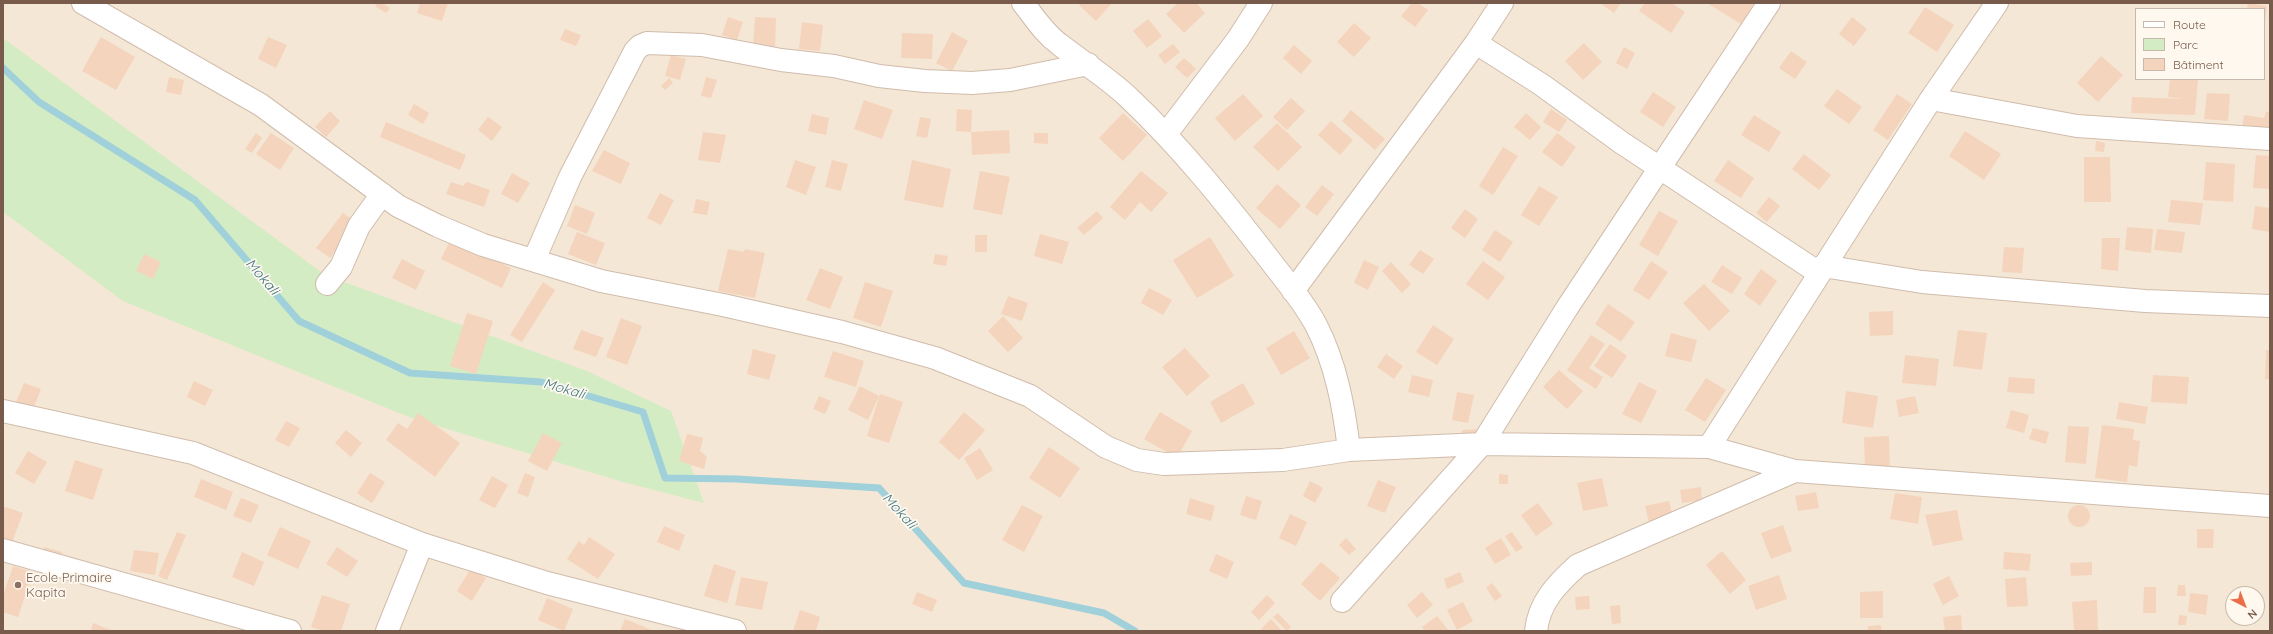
<!DOCTYPE html>
<html>
<head>
<meta charset="utf-8">
<style>
	body { margin:0 }
	#map { position:relative; width:2273px; height:634px; overflow:hidden; background:#fdf5e7; font-family:Quicksand,sans-serif }
	canvas { display:block }
	.frame { position:absolute; inset:0; border:4px solid #785b4a; pointer-events:none }
	.legend { position:absolute; left:2135px; top:8px; width:130px; height:72px; box-sizing:border-box; background:#fff8ee; border:1px solid #c9b9ac; margin:0; padding:5px 7px; list-style:none; font-size:12px; color:#785b4a }
	.legend li { display:flex; align-items:center; gap:8px; height:20px }
	.legend b { width:20px; border:1px solid #c9b9ac }
	.north { position:absolute; left:2225px; top:586px; width:40px; height:40px; box-sizing:border-box; background:#fff8ee; border:1px solid #c9b9ac; border-radius:50%; rotate:138deg; font-size:11px; font-weight:700; line-height:16px; text-align:center; color:#785b4a }
	.north::after { content:''; display:block; margin:auto; width:14px; height:18px; background:#eb6e48; clip-path:polygon(50% 0,100% 100%,50% 72%,0 100%) }
</style>
</head>
<body>
<div id="map">
<canvas width="2273" height="634"></canvas>
<div class="frame"></div>
<ul class="legend">
<li><b style="height:5px;background:#fff"></b>Route</li>
<li><b style="height:11px;background:#d4ecc4"></b>Parc</li>
<li><b style="height:11px;background:#f4d4bd"></b>Bâtiment</li>
</ul>
<div class="north">N</div>
</div>
<script>
const ctx = document.querySelector('canvas').getContext('2d');
ctx.lineJoin = 'round';
function fill(path, color) { ctx.fillStyle = color; ctx.fill(path, 'evenodd'); }
function stroke(path, color, width, dash) { ctx.strokeStyle = color; ctx.lineWidth = width; ctx.lineCap = dash ? 'butt' : 'round'; ctx.setLineDash(dash || []); ctx.stroke(path); }
function drawText(font, color, halo, rows, align = 'center') {
  ctx.font = font + ' Quicksand,sans-serif'; ctx.lineWidth = 3.5; ctx.setLineDash([]); ctx.textBaseline = 'middle'; ctx.strokeStyle = halo; ctx.fillStyle = color; for (const [text, x, y, turn = 0] of rows) {
    ctx.save(); ctx.translate(x, y); ctx.rotate((+turn || 0) * Math.PI / 180); ctx.textAlign = isNaN(turn) ? turn : align; if (halo) ctx.strokeText(text, 0, 0); ctx.fillText(text, 0, 0); ctx.restore();
  }
}
fill(new Path2D(`
	M3 3H2270V631H3ZM2136 9H2264V79H2136ZM2233 594H2257V618H2233Z`), '#f5e7d5');
fill(new Path2D(`
	M3 38 325 275 587 371 671 411 704 503 623 482 414 419 123 301 3 212Z`), '#d4ecc4');
stroke(new Path2D(`
	M3 68 39 102 195 200 299 321 410 373 541 382 643 412 665 478 737 479 879 488 964 583 1104 613 1135 631`), '#a0d0da', 7);
fill(new Path2D(`
	M377 3H382L390 8 386 13 375 6Z
	M420 3H448L442 21 417 13Z
	M1081 3H1112L1096 21 1079 5Z
	M1178 3H1196L1205 13 1184 33 1166 14Z
	M1412 3H1418L1428 10 1415 27 1401 16Z
	M1600 3H1621L1614 13Z
	M1645 3H1672L1685 12 1671 33 1639 11Z
	M1707 3H1754L1741 24Z
	M2248 3 2267 6 2265 22 2264 9H2247Z
	M1925 7 1954 25 1937 52 1908 33Z
	M728 17 743 22 737 40 722 35Z
	M755 17 776 18 775 48 753 47Z
	M1852 17 1867 29 1854 46 1839 34Z
	M1148 19 1162 36 1147 48 1133 31Z
	M802 22 823 25 820 51 799 49Z
	M1354 23 1371 38 1354 57 1337 42Z
	M565 29 581 35 576 46 560 40Z
	M952 32 968 41 952 71 936 63Z
	M902 33 933 34 932 59 901 58Z
	M101 37 135 57 116 90 82 71Z
	M268 37 287 45 276 68 258 59Z
	M1584 43 1602 62 1583 80 1565 61Z
	M1173 44 1180 52 1165 64 1158 55Z
	M1294 45 1312 61 1301 74 1283 58Z
	M1624 47 1635 53 1627 69 1616 63Z
	M1791 51 1807 62 1795 79 1779 68Z
	M671 55 686 59 680 80 665 76Z
	M2101 56 2123 75 2098 102 2077 83Z
	M1184 58 1196 69 1187 78 1175 67Z
	M169 77 184 80 181 95 166 92Z
	M706 77 717 80 711 98 701 96Z
	M669 78 673 83 665 90 661 86Z
	M2170 79H2198L2195 115 2131 113 2132 97 2185 99 2168 97Z
	M1837 89 1862 107 1849 124 1824 106Z
	M1653 92 1676 107 1663 127 1640 112Z
	M2207 93 2230 94 2228 121 2204 119Z
	M1243 94 1263 116 1235 141 1215 118Z
	M1897 94 1912 104 1888 140 1873 130Z
	M1291 98 1305 111 1287 130 1273 117Z
	M864 100 893 110 882 139 854 129Z
	M414 104 429 113 423 124 408 115Z
	M957 109 972 110 971 132 956 131Z
	M1551 109 1567 120 1559 132 1543 122Z
	M1351 110 1385 139 1375 150 1342 121Z
	M330 111 340 121 326 137 315 127Z
	M2266 112H2270V131L2242 127 2244 115 2264 118Z
	M1123 113 1147 135 1123 161 1099 138Z
	M1526 113 1541 127 1530 140 1514 127Z
	M812 114 829 118 826 135 808 131Z
	M1754 115 1781 132 1769 152 1741 135Z
	M488 117 502 127 492 141 478 130Z
	M920 117 931 119 927 138 916 136Z
	M1331 121 1353 140 1340 155 1318 135Z
	M386 122 466 155 460 170 380 137Z
	M1277 123 1302 147 1278 171 1253 147Z
	M1009 130 1010 153 972 155 971 132Z
	M1965 131 2001 154 1984 180 1949 156Z
	M703 132 726 135 720 163 698 160Z
	M256 133 262 138 252 153 245 149Z
	M271 133 294 148 280 170 256 154Z
	M1034 133H1048V144L1034 143Z
	M1557 133 1576 147 1562 167 1542 152Z
	M2096 141 2105 143 2104 152 2095 151Z
	M1503 147 1518 156 1493 195 1479 186Z
	M604 150 630 163 621 184 592 171Z
	M1804 154 1831 175 1819 190 1792 169Z
	M2256 155 2270 156V189L2253 188Z
	M2084 157H2110L2111 202H2084Z
	M795 160 816 167 806 195 786 187Z
	M832 160 848 164 841 191 825 187Z
	M912 160 951 169 943 208 904 200Z
	M1728 160 1754 178 1741 198 1714 181Z
	M2206 162 2235 164 2233 202 2203 200Z
	M980 171 1010 177 1002 215 973 209Z
	M1141 171 1168 193 1151 212 1140 202 1125 220 1110 207Z
	M512 173 530 183 518 203 501 194Z
	M451 182 463 186 467 182 490 190 484 207 446 194Z
	M1277 184 1301 205 1280 229 1256 208Z
	M1322 185 1334 194 1317 216 1305 207Z
	M1539 186 1558 197 1539 226 1521 215Z
	M660 193 674 200 661 225 647 218Z
	M1769 197 1780 206 1767 222 1756 213Z
	M696 199 710 202 707 215 693 213Z
	M2171 200 2203 203 2200 225 2168 222Z
	M575 205 595 213 587 234 567 226Z
	M2255 206 2270 208V232L2252 229Z
	M1465 209 1478 219 1465 238 1451 228Z
	M1097 211 1103 218 1084 235 1077 228Z
	M1659 211 1678 221 1658 256 1639 245Z
	M343 213 356 222 330 258 316 248Z
	M2127 227 2153 229 2151 253 2125 250Z
	M2157 229 2185 232 2182 253 2154 250Z
	M1495 230 1513 242 1500 262 1482 250Z
	M577 232 605 243 596 265 568 254Z
	M1040 234 1069 242 1062 264 1034 256Z
	M975 235H987V252H975Z
	M1210 237 1234 276 1197 298 1173 260Z
	M2102 238H2120L2118 271 2101 269Z
	M451 239 511 268 502 288 441 259Z
	M2004 247 2024 248 2022 273 2002 272Z
	M728 249 744 252 745 249 765 253 755 298 718 291Z
	M1420 250 1434 259 1423 274 1409 265Z
	M144 254 161 262 153 279 136 271Z
	M935 254 948 256 946 266 933 264Z
	M402 259 425 271 416 290 392 278Z
	M1364 260 1379 267 1368 290 1354 283Z
	M1483 261 1505 277 1488 300 1466 284Z
	M1651 261 1668 272 1649 300 1633 290Z
	M1391 262 1411 284 1402 293 1382 271Z
	M1722 265 1742 278 1732 294 1711 282Z
	M820 268 843 277 830 309 806 300Z
	M1761 269 1777 281 1760 306 1744 294Z
	M543 282 555 290 522 342 510 335Z
	M865 282 893 291 881 327 853 318Z
	M1704 284 1730 311 1709 331 1683 303Z
	M1149 288 1172 300 1163 315 1141 303Z
	M1008 296 1028 303 1022 321 1001 314Z
	M1608 304 1635 322 1621 342 1595 324Z
	M1893 311V335L1870 336 1869 312Z
	M467 313 493 321 476 374 450 366Z
	M1003 316 1023 338 1008 352 988 331Z
	M621 318 642 326 627 365 606 357Z
	M1433 325 1454 339 1437 365 1416 352Z
	M581 330 604 338 596 357 573 349Z
	M1958 330 1987 333 1982 370 1953 366Z
	M1294 331 1310 358 1281 375 1266 348Z
	M1671 333 1697 340 1691 362 1665 356Z
	M1591 335 1605 344 1589 368 1603 377 1596 389 1567 370Z
	M1610 344 1627 356 1612 378 1594 366Z
	M1185 348 1210 376 1187 396 1162 367Z
	M753 349 776 355 769 380 747 374Z
	M2266 350H2270V379H2265Z
	M833 351 864 361 856 387 824 377Z
	M1386 354 1403 366 1394 379 1377 367Z
	M1905 355 1939 359 1936 386 1902 383Z
	M1559 370 1583 391 1567 409 1543 387Z
	M1412 375 1433 380 1429 397 1408 392Z
	M2153 375 2189 377 2187 404 2151 402Z
	M2009 377 2035 379 2034 394 2007 392Z
	M1706 378 1726 390 1705 422 1685 410Z
	M194 381 213 390 205 406 187 397Z
	M1639 382 1657 391 1641 423 1622 414Z
	M24 383 41 389 32 412 15 405Z
	M1243 383 1255 404 1221 423 1210 402Z
	M860 386 879 396 868 420 848 410Z
	M1846 391 1878 396 1873 428 1842 423Z
	M1457 392 1474 395 1468 423 1452 420Z
	M880 394 903 402 889 443 867 436Z
	M819 396 831 401 825 414 813 409Z
	M1915 396 1919 413 1899 417 1896 400Z
	M2119 402 2148 407 2145 424 2116 419Z
	M2011 410 2029 415 2024 433 2006 428Z
	M964 412 985 430 959 460 939 442Z
	M1160 412 1192 431 1177 458 1144 439Z
	M418 413 460 443 435 477 386 440 398 423 407 429Z
	M286 421 300 428 289 447 275 440Z
	M2102 425 2134 429 2133 440 2140 441 2137 467 2129 465 2127 482 2095 478Z
	M2068 426 2089 427 2086 464 2065 462Z
	M2033 428 2049 432 2046 444 2029 439Z
	M1481 429V436L1462 438V430Z
	M346 430 362 443 351 457 335 443Z
	M543 433 562 443 547 471 528 461Z
	M687 434 703 438 700 451 707 457 704 469 679 461Z
	M1889 436 1890 470H1865L1864 437Z
	M1049 447 1080 468 1060 498 1029 478Z
	M980 448 993 470 977 480 964 458Z
	M28 451 47 462 34 484 15 473Z
	M75 460 103 469 93 500 65 491Z
	M370 473 385 482 372 503 357 493Z
	M525 473 535 477 528 497 517 493Z
	M1499 474 1508 475V484H1499Z
	M492 476 508 485 495 508 479 500Z
	M1602 478 1608 506 1583 511 1577 483Z
	M201 479 233 492 226 510 194 497Z
	M1378 480 1396 487 1385 513 1367 506Z
	M1310 481 1323 488 1315 503 1303 496Z
	M1701 487 1702 500 1682 503 1680 490Z
	M1816 492 1819 508 1798 511 1795 496Z
	M1895 493 1922 497 1918 524 1890 519Z
	M1246 496 1262 501 1256 520 1240 515Z
	M241 498 259 505 251 523 233 516Z
	M1190 498 1215 506 1211 521 1186 514Z
	M1669 501 1674 521 1650 527 1645 506Z
	M1538 503 1553 524 1536 536 1521 515Z
	M1022 505 1043 516 1024 552 1002 540Z
	M2068 516a11 11 0 1 1 22 0a11 11 0 1 1-22 0Z
	M3 506 23 513 11 545 3 542Z
	M1957 510 1963 540 1933 546 1925 515Z
	M1290 514 1307 522 1296 546 1279 538Z
	M1783 525 1792 551 1771 559 1761 533Z
	M664 526 685 535 679 551 657 542Z
	M280 527 311 541 298 569 267 555Z
	M2197 529H2214L2213 548H2197Z
	M177 532 186 535 167 580 158 576Z
	M1512 532 1523 548 1516 552 1505 536Z
	M589 537 615 554 598 579 567 559 579 541 584 545Z
	M1346 538 1356 549 1349 555 1339 545Z
	M1501 538 1511 555 1495 564 1485 548Z
	M44 547 62 552 60 560 42 556Z
	M337 547 358 561 347 577 326 564Z
	M134 550 159 553 155 575 130 571Z
	M1722 551 1746 580 1730 594 1706 565Z
	M242 552 264 562 254 586 232 577Z
	M2004 552 2031 554 2029 571 2003 569Z
	M1216 554 1234 562 1227 579 1209 571Z
	M1321 562 1340 578 1320 601 1301 584Z
	M2092 562V575L2071 576 2070 563Z
	M714 564 736 571 727 603 704 596Z
	M13 566 33 572 18 617 3 612V596Z
	M471 568 486 578 472 601 457 591Z
	M1460 572 1464 582 1447 589 1444 579Z
	M1779 575 1787 599 1756 610 1748 586Z
	M1949 576 1959 596 1943 605 1933 584Z
	M741 577 768 582 762 610 735 605Z
	M2026 577 2028 606 2007 607 2005 579Z
	M1492 583 1502 596 1495 601 1486 588Z
	M2178 585H2185L2186 596H2177Z
	M2144 587H2156V613H2143Z
	M1883 591V618H1860V592Z
	M917 592 937 600 932 612 912 604Z
	M1422 592 1433 605 1417 618 1407 605Z
	M2190 593 2208 595 2206 615 2188 612Z
	M322 595 350 604 341 631H324L311 627Z
	M1267 595 1275 603 1259 620 1251 612Z
	M1589 596 1590 609 1576 610 1575 597Z
	M547 598 573 609 564 631 538 620Z
	M2097 600 2098 631H2074L2072 602Z
	M1463 602 1473 621 1457 630 1447 610Z
	M1620 605 1621 623 1612 624 1610 606Z
	M800 610 820 617 816 631H793Z
	M1278 613 1291 627 1287 631 1273 617Z
	M1961 615 1962 631H1945L1943 617Z
	M2179 615 2187 616 2186 625H2178Z
	M1437 616 1449 631H1425L1422 627Z
	M625 619 654 631H620Z
	M1271 619 1282 631H1263L1261 629Z
	M93 623 113 631H91Z
	M1881 625 1882 631H1868V626Z`), '#f4d4bd');
const minor = new Path2D(`
	M83 3 261 105 398 206 438 226 483 245 601 281 723 305 842 332 935 358 1030 396 1106 447 1137 460 1164 464 1283 460 1349 450 1482 444 1709 447 1795 471 2270 506
	M1023 3C1034 17 1044 33 1059 44 1082 62 1107 77 1128 97 1180 146 1225 202 1269 259 1285 280 1304 302 1316 325 1336 364 1344 407 1349 450
	M1476 43 1542 85 1622 143 1819 273
	M1931 99 2077 126 2270 139
	M1166 134 1238 39 1261 3
	M534 260 570 177 635 51 640 46 647 43 702 45 781 60 834 66 879 76 925 81 972 83 1010 80 1088 64
	M1823 266 1922 282 2145 301 2270 306
	M327 284 341 267 359 226 382 194
	M1293 291 1476 43 1502 3
	M3 411 193 453 422 544 547 583 735 631
	M1709 447 1931 99 1997 3
	M3 550 290 631
	M1342 601 1482 444 1567 308 1769 3
	M387 631 422 544
	M1536 631C1539 602 1557 584 1578 565L1795 471`);
stroke(minor, '#d0bcac', 24);
stroke(minor, '#fff', 22);
for (const [x, y, r, color] of [
	[18,585,4,"#8d6e63"]
]) { const dot = new Path2D(); dot.arc(x, y, r, 0, 2 * Math.PI); ctx.fillStyle = color; ctx.fill(dot); stroke(dot, '#fff8ee', 1.5); }
drawText('13px', '#785e54', '#fff8ee', [
	["Ecole Primaire",26,578],
	["Kapita",26,593]
], 'left');
drawText('italic 14px', '#3f7885', '#fff8ee', [
	["Mokali",262,277,49],
	["Mokali",564,389,16],
	["Mokali",899,511,48]
]);
</script>
</body>
</html>
